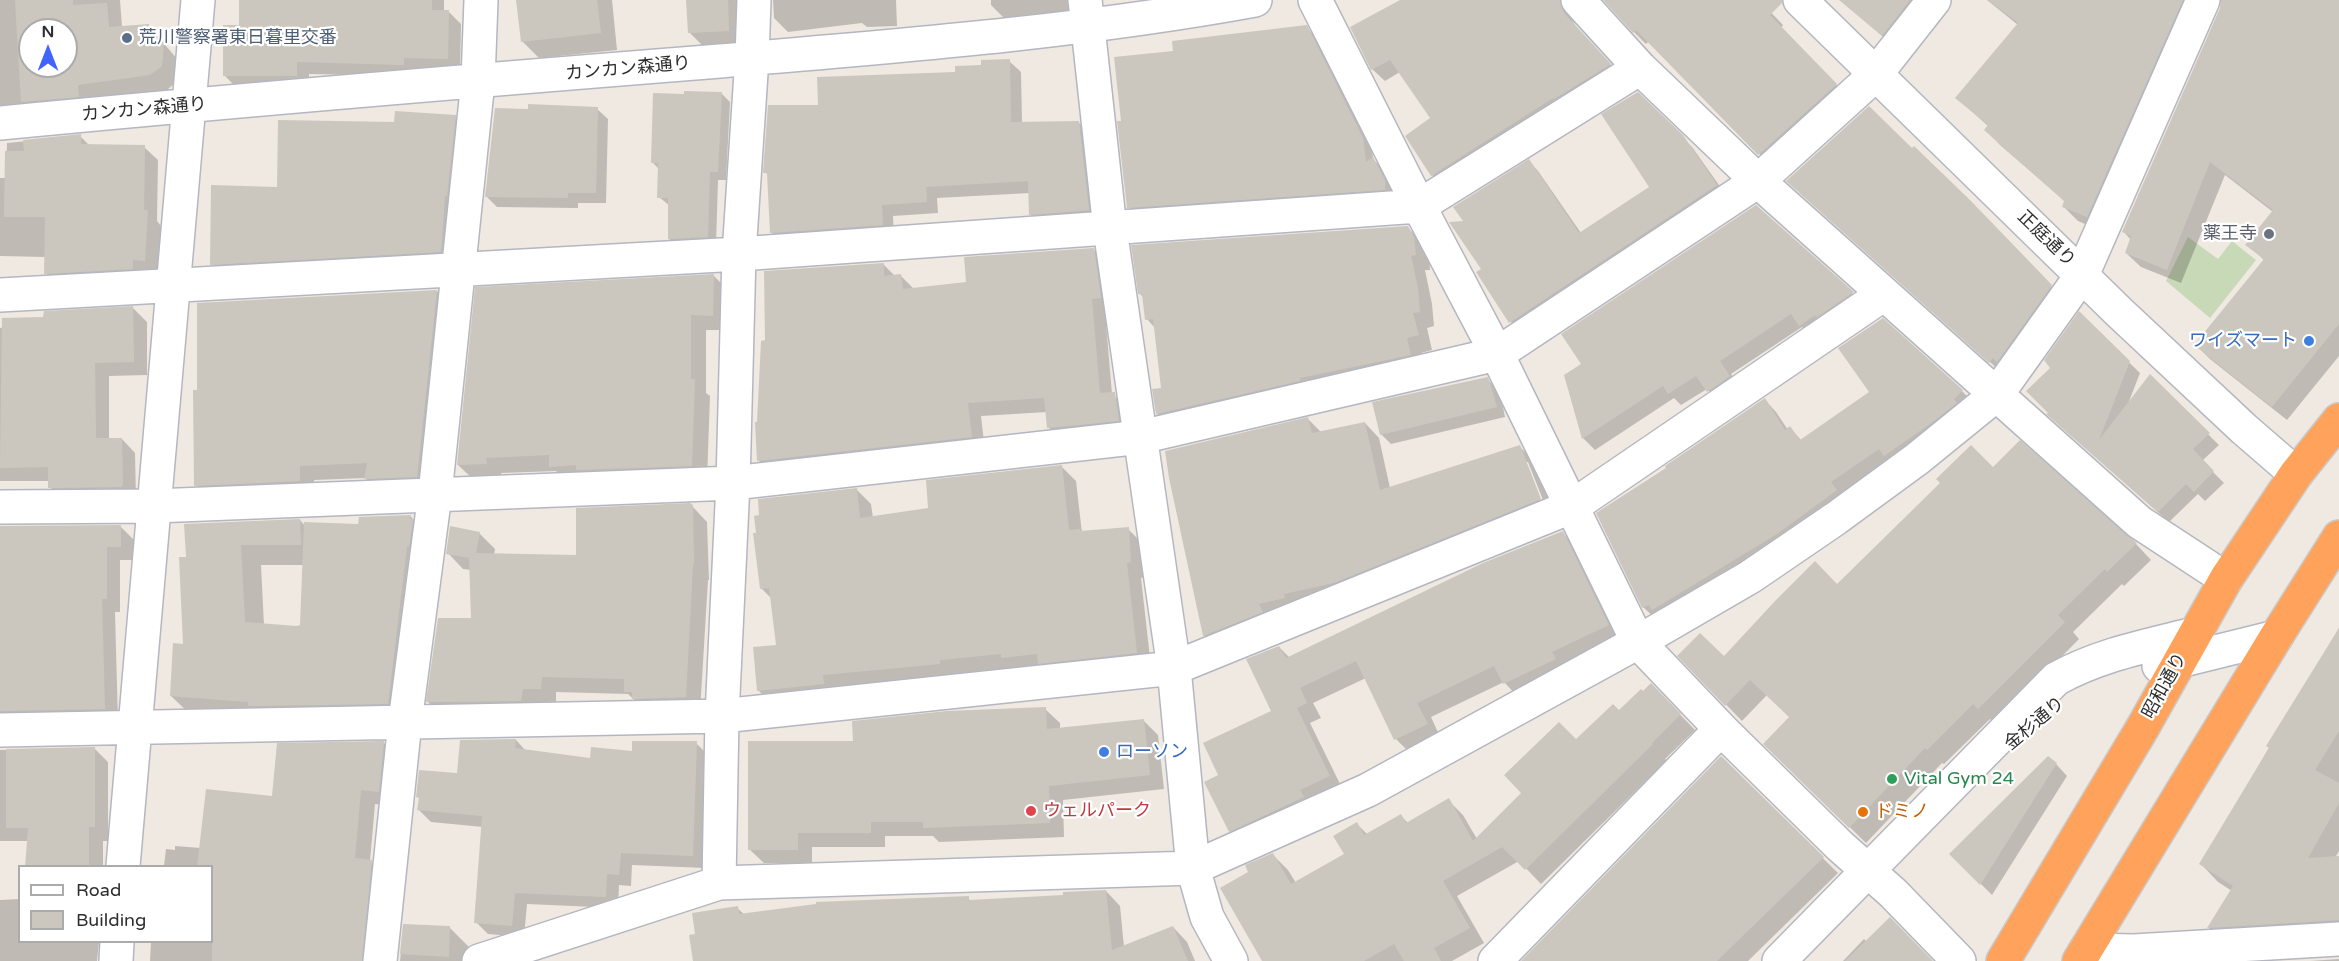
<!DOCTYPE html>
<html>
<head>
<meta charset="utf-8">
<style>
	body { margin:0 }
	#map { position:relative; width:2339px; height:961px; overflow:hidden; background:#efe9e1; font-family:"Varela Round",sans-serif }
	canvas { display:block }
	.legend { position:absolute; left:18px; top:865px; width:195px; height:78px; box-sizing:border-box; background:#fff; border:2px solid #ababab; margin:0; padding:8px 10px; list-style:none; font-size:18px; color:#2e2e2e }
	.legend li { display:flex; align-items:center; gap:12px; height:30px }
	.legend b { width:30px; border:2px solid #ababab }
	.north { position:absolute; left:18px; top:18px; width:60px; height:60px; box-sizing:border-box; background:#fff; border:2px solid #ababab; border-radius:50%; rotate:0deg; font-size:16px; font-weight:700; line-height:24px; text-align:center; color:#2e2e2e }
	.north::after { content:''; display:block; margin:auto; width:21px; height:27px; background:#4264fb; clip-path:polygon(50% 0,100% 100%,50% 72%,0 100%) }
</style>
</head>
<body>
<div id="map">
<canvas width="2339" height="961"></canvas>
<ul class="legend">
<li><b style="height:8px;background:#fff"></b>Road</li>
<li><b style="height:16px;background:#cbc7bf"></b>Building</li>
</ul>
<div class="north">N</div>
</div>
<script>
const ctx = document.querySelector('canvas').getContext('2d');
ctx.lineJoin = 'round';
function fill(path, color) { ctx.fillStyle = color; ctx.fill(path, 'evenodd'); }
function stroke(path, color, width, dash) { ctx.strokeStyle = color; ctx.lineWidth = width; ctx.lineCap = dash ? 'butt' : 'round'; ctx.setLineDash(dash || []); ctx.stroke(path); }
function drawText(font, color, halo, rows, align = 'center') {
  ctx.font = font + ' "Varela Round","Noto Sans JP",sans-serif'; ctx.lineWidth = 4.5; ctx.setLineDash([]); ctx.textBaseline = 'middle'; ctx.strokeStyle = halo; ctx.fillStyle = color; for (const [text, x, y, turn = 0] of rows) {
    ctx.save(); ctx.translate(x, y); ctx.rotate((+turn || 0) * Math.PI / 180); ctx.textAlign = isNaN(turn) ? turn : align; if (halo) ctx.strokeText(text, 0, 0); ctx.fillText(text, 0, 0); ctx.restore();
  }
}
fill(new Path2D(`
	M2188 237 2218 259 2232 241 2256 260 2210 318 2166 281Z`), '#c8d9b8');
fill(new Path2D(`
	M0 0H120L122 27 148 25 178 60 177 81 167 90 92 100 0 119ZM30 30H66V66H30Z
	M241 0H444V11H448L461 24 460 71 416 76 309 74V88H237L225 76 241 27Z
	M518 0H612L617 50 539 58 522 41Z
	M687 0H757L743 45 703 46 689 32Z
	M773 0H896L897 26 867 27 862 23 788 32 774 18Z
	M991 0H1067L1069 11 1006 20 991 5Z
	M1403 0H1576L1572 6 1571 18 1576 27 1622 77 1444 187 1432 175 1407 136 1432 118 1400 72 1385 81 1372 69Z
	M1605 0H1759L1783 25 1781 28 1848 97 1771 166 1649 41 1646 44 1634 32Z
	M1861 0H1937L1897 49 1853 10Z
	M1987 0H2206L2101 231 2078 221 2064 207 2066 202 2000 145 1986 130 1989 127 1957 98 2018 25Z
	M2223 0H2339V356L2287 420 2210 359 2196 345 2264 260 2247 244 2273 212 2225 175 2181 283 2141 267 2126 253 2131 240 2123 231 2222 8Z
	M1306 27 1315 36 1372 148 1373 159 1382 168 1393 190 1394 198 1137 216 1128 207 1123 122 1175 52Z
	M1009 61 1021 72 1022 123H1079L1090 134 1100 221 1042 226 1030 214V193L937 198 938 213 893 216 894 236 783 244 771 232 769 176 765 172 819 106Z
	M721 93 730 102 726 180H718L716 245 678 247 669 239 670 206 659 197V169L653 163Z
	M1637 94 1692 147 1726 195 1520 332 1511 322 1478 273 1483 269 1466 223 1529 161 1538 171 1581 233 1652 187Z
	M597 109 608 119 606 203H578V208L497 207 486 196Z
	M455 116 466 128 452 263 223 275 212 264 279 188 396 123Z
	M80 136 90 146 144 147 158 160 157 221 161 226 158 274 59 287 46 273V257L0 256V178H6L7 143Z
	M1798 190 1969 201 2060 296 2000 371Z
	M1756 207 1865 305 1812 338 1802 327 1731 374 1741 389 1720 403 1707 389 1681 405 1674 398 1595 450 1583 438V364Z
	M1408 228 1423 243 1429 253 1430 270H1425L1432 304 1434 326 1427 328 1432 350 1421 353 1425 369 1172 428 1157 414 1163 390 1156 329 1147 319 1144 298 1140 294Z
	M1093 249 1107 263 1114 311 1105 312 1112 394 1128 408 1132 434 1062 441 1048 427 1047 412 981 416 985 451 773 475 759 461 883 264 895 276H901L914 289 968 283Z
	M714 276 729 291 728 330H706V393L710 396 707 481 567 482 556 471 501 473 502 479 474 480 458 465Z
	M437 291 452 306 431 491 381 493 365 478 314 480V496L211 500 196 485Z
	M133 308 147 322V375L109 376V439H122L135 453 136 499 63 501 50 487V481H0V328L45 319Z
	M2079 314 2140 373 2128 404 2150 377 2219 445 2202 461 2224 483 2205 501 2198 494 2169 522 2059 425 2052 368Z
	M1487 379 1497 389 1501 397 1505 417 1391 444 1381 434Z
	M1962 391 1973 402 1841 493 1847 502 1655 618 1643 607 1668 469 1765 400 1776 412 1788 430 1790 428 1802 441Z
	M1308 419 1322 433 1365 423 1379 438 1390 488 1520 447 1534 461 1555 513 1219 650 1204 635ZM1525 462H1528L1545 505 1542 506Z
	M1061 466 1076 481 1082 533 1128 529 1143 544 1146 577 1141 578 1151 667 1014 668 954 675V678L773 705 758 690 778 646 772 599 761 588 856 489 871 504 873 518 930 510Z
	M1993 469 2136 544 2151 560 2124 586 2122 584 2073 632 2079 639 1995 724 1990 719 1944 764 1942 763 1866 843 1765 744 1791 717 1767 695 1742 721 1679 656 1724 658 1837 586Z
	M692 506 707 522 709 580H708L700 712 641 706 628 694 556 692V704L443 717 428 702 473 620 471 570 463 569 448 553 479 533 495 549 494 555 578 556Z
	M410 516 431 536 408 723 192 716 171 696 184 646 187 558 300 520 306 527 359 526ZM261 565H304L301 627 264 625Z
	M120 526 134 540V560H120V612H115L118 722 0 732V527Z
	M1563 533 1577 548 1622 639 1519 698 1504 682 1431 717 1441 739 1410 753 1396 739 1366 678 1313 703 1321 718 1310 723 1343 790 1244 845 1230 831 1220 776 1273 712 1279 647 1290 658Z
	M2339 628V851L2335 858H2339V938L2226 945 2209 928 2232 891 2218 882 2201 864Z
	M1666 700 1695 730 1665 759 1667 760 1541 884 1519 861 1457 896 1484 943 1452 961H1263L1250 872 1273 855 1288 870 1296 883 1346 855 1357 824 1368 835 1401 816 1408 823 1448 800 1463 815 1477 839 1576 741 1619 713Z
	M1045 709 1060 723V729L1143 720 1158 735 1164 789 1063 800 1064 837 939 842 933 836H885V847H812V863H764L749 849 854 743Z
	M516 740 526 751 591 760 696 743 708 755 705 868 632 865 631 886 619 885 618 908 527 904 524 937 488 934 476 922 483 827 431 822 419 810 420 799 418 797Z
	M384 743 398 757 393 806 375 804 370 861 386 876 377 961H150L151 942H212V866H164L166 849 175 850V846L201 848 273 798Z
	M94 748 108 762V841H103V866H28V841H0V750Z
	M1721 758 1838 873 1748 961H1527Z
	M2056 764 2067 776 1992 895 1951 854Z
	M1106 891 1120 906 1124 947 1173 927 1187 942 1195 961H694L697 935 737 908 745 915 968 898 972 902 1065 896Z
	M20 899V942H99L97 961H0V900Z
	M404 925 450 928 468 946V961H400Z
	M1864 939 1867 942 1931 961H1843Z
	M2339 959V961H2310Z`), '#0003');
fill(new Path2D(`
	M15 0H73V5L107 3 109 27 149 24 147 43H164L162 66 150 75 78 85 79 97 21 102ZM30 30H66V66H30Z
	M239 0H432V10H449L448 59 404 58V65L297 62V76H223V25H239Z
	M516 0H597L601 33 521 42Z
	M686 0H728L729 31 688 33Z
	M1400 0H1560L1564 13 1611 64 1554 99 1553 98 1431 176 1405 136 1430 118 1390 60 1371 70 1350 27Z
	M1603 0H1782V3L1770 15 1837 84 1758 155 1636 30 1633 33Z
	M1839 0H1910L1882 36Z
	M1988 0H2183L2087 217 2062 207 2064 201 1984 130 1988 125 1955 98 2018 23Z
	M2221 0H2339V324L2272 407 2194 345 2264 259 2245 245 2273 210 2210 162 2167 270 2125 253 2131 236 2122 232 2220 8Z
	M1307 25 1363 138 1366 162 1373 157 1385 180V190L1127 208 1117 121H1121L1114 57 1173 51 1172 41Z
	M1010 59 1011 122 1079 121 1089 210 1029 215 1028 181 926 187 927 202 882 205 883 225 770 233 767 173H763L768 105H818L817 77 955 72V66L981 65V60Z
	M684 91 722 92 718 172H710L708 237 668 239V198H657L658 163H651L653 93 684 94Z
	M1638 92 1683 135 1717 185 1509 323 1476 272 1481 269 1449 222 1463 221 1453 207 1529 159 1579 233 1649 187 1601 114Z
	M528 104 598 107 596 193H568V198L485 197 495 108 528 109Z
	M1869 106 1912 148 1914 146 1970 200 2052 285 1997 362 1993 358 1989 363 1786 181Z
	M395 111 456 115 447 196H445L441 252 210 265 211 185 277 187 278 120 394 122Z
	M81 134V144L145 145 144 210H148L145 261 133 260V269L44 274 45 217H4L5 151H24L23 140Z
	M1756 205 1854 292 1817 317 1815 315 1799 326 1791 314 1720 361 1730 376 1707 392 1696 376 1668 394 1663 386 1582 439 1564 375 1581 364 1561 334Z
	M1408 226 1414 237 1416 255 1411 256 1418 288 1420 312 1413 313 1419 335 1407 338 1411 355 1300 378V381L1156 414 1152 389 1161 388 1153 319 1145 320 1142 294H1138L1131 245Z
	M1094 248 1101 298 1092 299 1100 393 1115 392 1119 421 1047 428 1044 398 968 403 972 437 757 461 755 422H757L761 341 765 340 764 271 884 263V276L901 274 903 289 966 282 964 257Z
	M714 274 713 316 691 315V379H695L692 466 576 470V465L549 467V455L486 458 487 464 457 465 475 287Z
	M437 290 417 477 364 479 367 463 300 466V481L194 486 193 390H197V303Z
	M133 306 134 362 95 363 96 438H122L123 485 121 487 48 488V467L0 468 2 318 43 317 44 311Z
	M2079 311 2130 361 2099 440 2150 374 2210 433 2193 449 2214 471 2194 492 2186 484 2158 512 2046 414 2048 413 2026 391 2050 368 2044 360Z
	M1883 318 1963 390 1954 399 1957 403 1930 424 1884 456 1879 449 1831 482 1837 490 1777 534 1652 610 1649 605 1642 608 1596 513 1666 468 1665 466 1765 398 1785 430 1790 426 1800 440 1869 392 1838 348Z
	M1488 377 1497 407 1380 435 1372 402Z
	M1308 417 1312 433 1365 422 1380 490 1520 445 1541 499 1334 583 1284 594 1285 598 1259 604 1263 612 1203 636 1169 478 1165 451Z
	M2020 440 2137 543 2107 572 2105 569 2058 615 2065 622 1978 709 1973 704 1927 750 1925 748 1849 828 1763 744 1789 717 1750 680 1725 706 1677 656 1700 633 1724 656 1776 600 1815 561 1837 584 1940 483 1936 479 1971 445 1993 467Z
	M1062 465 1069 530 1080 529V531L1129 527 1131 562 1127 563 1137 653 1038 664 1037 654 1001 658V654L940 660V664L823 675 824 684 757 691 753 647 776 645 769 588 760 589 753 533H756L754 516 759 515 758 499 857 488 860 518 928 508 926 480Z
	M690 503 693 505 694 565H693L686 697 632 699V692H624V679L542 677 541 689H523L521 701 426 702 438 618H471L469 558 446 554 450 526 480 532 476 553 576 555V508Z
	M411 515 410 519H413L409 547 407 546 388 704 248 706V702L170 696 173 643 183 644 179 557H186L184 524 300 519 301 545H241L245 622 297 626 300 625 304 522 358 524 359 517Z
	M121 525V547H107V599H102L105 709 0 711V526Z
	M1563 531 1609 625 1552 652 1556 659 1503 684 1494 666 1417 703 1428 724 1394 740 1356 661 1300 688 1307 703 1297 708 1330 776 1300 790 1304 797 1229 832 1204 782 1218 775 1203 743 1271 711 1246 659 1279 646 1286 658 1483 563Z
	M2339 628V731L2315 770 2339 783V803L2308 858 2339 856V920L2207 928 2233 886 2199 864 2269 748 2266 746Z
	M1651 683 1681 714 1652 743 1653 744 1525 870 1502 847 1443 881 1470 928 1434 948 1441 961H1404L1394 944 1364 961H1262L1220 888 1248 872 1245 865 1273 853 1291 884 1344 854 1333 836 1357 822 1364 835 1401 814 1406 823 1449 798 1473 841 1521 793 1504 775 1559 722 1576 739 1613 704 1619 710 1641 689 1643 691Z
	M1046 707 1047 729 1144 719 1150 775 1049 786 1050 823 923 828V822H871V833H798V850H748V741H853L852 721 947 711Z
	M516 739 515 748 590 758 591 747 632 751V741H697L693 856 621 853 619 875 607 874 606 897 515 893 512 926 474 923 482 816 417 810 419 798 416 797 419 770 457 773 460 740Z
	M384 741 379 792 361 790 355 858 372 860 362 961H212V867H197L206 789 272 796 277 743Z
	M95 747V827H89V867H25L28 828H6V749Z
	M1721 756 1824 857 1717 961H1521Z
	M2048 756 2057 763 1980 885 1949 854Z
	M1106 890 1112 950 1173 926 1188 961H693L689 935 695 934 692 913 738 906 739 914 816 904V902L969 896V900L1063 895V892Z
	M1890 917 1933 961H1845Z
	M403 924 450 926 449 957 400 954Z`), '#cbc7bf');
const minor = new Path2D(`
	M1085 0 1110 229 1174 668 1193 868 1207 917 1231 961
	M1315 0 1419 206 1497 354 1638 642 1721 729 1840 846 1893 893 1959 961
	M1578 0 1640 68 1758 181 2139 522 2226 579
	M1800 0 2119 312 2244 429 2296 474
	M0 123C240 100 480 80 720 61 897 46 1080 32 1255 0
	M0 295 739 254 1419 206 1640 68
	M0 507 154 506 733 483 1141 437 1497 354 1758 181 1875 75 1934 0
	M2159 666 2276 637
	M0 730 722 716 1174 668 1573 506 1884 294
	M123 866 198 0
	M719 883 722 716 733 483 739 254 752 58 754 0
	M2086 950 2134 951 2339 939
	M116 961 117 942
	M380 961 405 722 435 494 478 81 481 0
	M479 961 719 883 1193 868 1368 790 1638 642 1750 577 1835 519 1917 459 1997 394 2082 275 2203 0
	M1495 961 1721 729
	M1779 961 2056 679C2099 655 2146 646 2194 634`);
const highway = new Path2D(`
	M2003 961 2143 727 2226 579 2296 474 2339 420
	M2079 961 2276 637 2339 537`);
stroke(minor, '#b4b7c1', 36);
stroke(highway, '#c9c9c9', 36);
stroke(minor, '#fff', 33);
stroke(highway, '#ffa35c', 33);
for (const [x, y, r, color] of [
	[127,38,6,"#5c6f8a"],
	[2269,234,6,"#6b7280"],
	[2309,341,6,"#3f7fe0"],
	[1104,752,6,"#3f7fe0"],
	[1892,779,6,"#2e9e5b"],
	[1031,811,6,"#e0444e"],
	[1863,812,6,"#e8710a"]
]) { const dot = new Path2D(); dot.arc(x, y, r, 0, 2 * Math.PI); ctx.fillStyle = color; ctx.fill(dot); stroke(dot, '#fff', 2); }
drawText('18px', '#4e5e75', '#fff', [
	["荒川警察署東日暮里交番",139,38]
], 'left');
drawText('18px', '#2e2e2e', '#fff', [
	["カンカン森通り",628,69,-5],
	["カンカン森通り",144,110,-5],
	["正庭通り",2046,239,44],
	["昭和通り",2165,686,-61],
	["金杉通り",2035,724,-40]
]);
drawText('18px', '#5b616d', '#fff', [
	["薬王寺",2257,234]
], 'right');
drawText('18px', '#366cbe', '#fff', [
	["ワイズマート",2297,341],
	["ローソン",1116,752,"left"]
], 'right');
drawText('18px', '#27864d', '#fff', [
	["Vital Gym 24",1904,779]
], 'left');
drawText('18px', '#be3a42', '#fff', [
	["ウェルパーク",1043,811]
], 'left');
drawText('18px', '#c56008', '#fff', [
	["ドミノ",1875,812]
], 'left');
</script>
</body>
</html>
